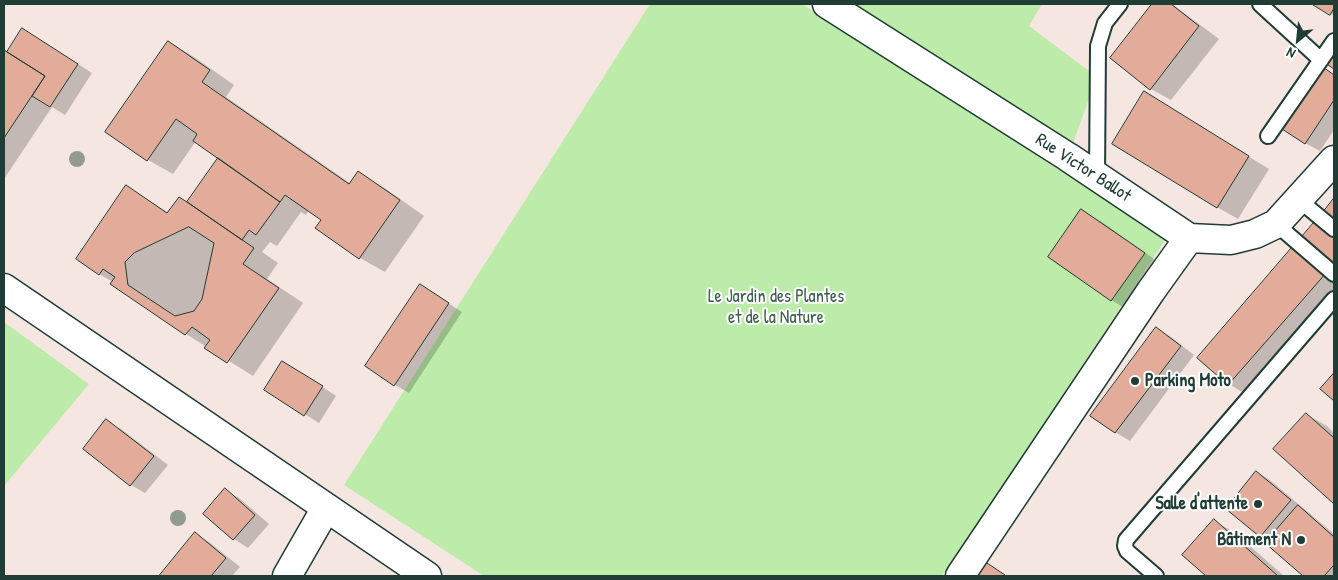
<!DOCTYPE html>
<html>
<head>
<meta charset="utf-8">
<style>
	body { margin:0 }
	#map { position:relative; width:1338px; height:580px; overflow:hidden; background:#f6e6e1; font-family:"Patrick Hand",sans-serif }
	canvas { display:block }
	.frame { position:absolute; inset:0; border:5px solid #1f3d34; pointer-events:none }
	.north { position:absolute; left:1273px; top:15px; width:50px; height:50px; -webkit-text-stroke:4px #fff; paint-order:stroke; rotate:208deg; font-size:14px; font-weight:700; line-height:20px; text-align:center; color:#1f3d34 }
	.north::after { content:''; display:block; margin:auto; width:18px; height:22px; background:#1f3d34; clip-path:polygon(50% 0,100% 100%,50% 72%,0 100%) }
</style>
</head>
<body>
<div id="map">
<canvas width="1338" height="580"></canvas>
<div class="frame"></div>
<div class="north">N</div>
</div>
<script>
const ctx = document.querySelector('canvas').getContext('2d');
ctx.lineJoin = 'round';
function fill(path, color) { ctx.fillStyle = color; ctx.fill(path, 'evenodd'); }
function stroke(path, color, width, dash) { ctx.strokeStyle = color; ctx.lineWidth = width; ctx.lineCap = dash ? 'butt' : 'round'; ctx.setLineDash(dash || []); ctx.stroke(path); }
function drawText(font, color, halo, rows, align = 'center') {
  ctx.font = font + ' "Patrick Hand",sans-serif'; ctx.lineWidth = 4; ctx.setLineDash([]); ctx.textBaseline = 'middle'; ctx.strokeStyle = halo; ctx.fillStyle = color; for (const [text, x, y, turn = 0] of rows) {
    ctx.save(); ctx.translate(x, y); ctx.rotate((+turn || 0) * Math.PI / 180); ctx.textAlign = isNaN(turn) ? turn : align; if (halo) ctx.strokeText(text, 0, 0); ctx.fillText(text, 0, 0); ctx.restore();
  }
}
fill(new Path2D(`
	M650 4H802L1166 239 942 576H484L344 485Z
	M827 4H1042L1029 26 1097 77 1068 157Z
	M4 322 89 384 4 486Z`), '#bdecaa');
fill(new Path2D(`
	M1154 4H1172L1219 39 1171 100 1151 89 1111 58Z
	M1314 4H1334V16Z
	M37 38 92 73 65 115 52 107 4 179V51L8 53Z
	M169 42 194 57 234 85 226 97 351 184 358 173 383 187 424 216 385 272 360 258 317 228 323 219 309 210 306 215 301 212 277 246 270 242 262 252 278 263 267 279 303 303 253 376 186 334 112 284 113 282 99 274 126 187 169 213 187 203 219 158 196 141 173 174 148 160 106 131Z
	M1323 69 1334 75V130L1320 151 1305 143Z
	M1165 105 1269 169 1238 219 1217 207Z
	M1082 211 1102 222 1164 266 1131 312 1111 300Z
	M1295 246 1334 274V298L1249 396 1229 384 1199 358Z
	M434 294 462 312 409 393 395 385Z
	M1156 329 1171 337 1194 355 1130 441 1115 432Z
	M297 370 336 396 319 423 265 389Z
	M1306 414 1327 426 1334 433V502L1275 449Z
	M106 421 121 429 168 465 145 493 131 485 85 449Z
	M1257 472 1271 481 1334 534V576H1305L1267 542 1268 541 1227 509Z
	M225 490 239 498 269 524 248 548 234 539Z
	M1214 521 1234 532 1284 576H1208L1184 555Z
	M195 534 209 542 240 567 232 576H161Z`), '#0003');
const building = new Path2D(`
	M1152 4H1171L1199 26 1150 90 1110 58Z
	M1312 4H1334V8L1330 15Z
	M22 28 78 64 50 107 32 96 45 76 7 52Z
	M168 41 210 70 202 82 349 184 358 171 400 200 359 259 315 228 321 220 285 195 280 202 193 141 197 134 176 119 147 161 105 132Z
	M4 50 45 76 4 138Z
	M1334 55V69L1328 65Z
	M1323 67 1334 75V100L1305 144 1282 129Z
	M1144 91 1249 156 1217 208 1112 144Z
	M218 158 280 202 256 235 249 230 242 240 187 202Z
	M126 185 167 213 179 197 187 202 254 248 243 264 279 288 227 363 204 348 210 340 192 327 185 335 110 284 115 277 103 269 99 275 76 259Z
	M1334 198V226L1321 215Z
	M1081 209 1145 253 1111 301 1048 257Z
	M1317 219 1334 234V268L1299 240Z
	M189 227 214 243 202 299 194 311 175 316 128 285 125 262 134 253Z
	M1295 244 1327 272 1228 385 1197 358Z
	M420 284 449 303 394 386 365 366Z
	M1156 327 1181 346 1115 433 1090 416Z
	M282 361 323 386 304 416 264 390Z
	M1334 373V401L1320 389Z
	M1306 413 1334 438V504L1273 449Z
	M106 419 154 456 130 486 83 449Z
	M1256 471 1291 500 1260 537 1226 509Z
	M225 488 255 515 233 540 203 514Z
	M1298 505 1334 537V565L1324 576H1303L1265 543Z
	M1214 519 1278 576H1206L1182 555Z
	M195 532 226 558 211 576H159Z
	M987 563 1005 575 1004 576H977Z`);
fill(building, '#e2ab9a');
stroke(building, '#1f3d34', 1);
const lane = new Path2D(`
	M1260 4 1321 60
	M1268 136 1334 41
	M1097 177 1098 46 1105 23 1120 4
	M1299 200 1334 229
	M1276 224 1334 274
	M1156 576 1127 551 1125 546 1126 540 1334 299`);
const street = new Path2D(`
	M827 4 1068 157 1189 238 1231 240 1255 234 1276 224 1334 160
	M287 576 326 508
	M960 576 1151 291 1189 238`);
const secondary = new Path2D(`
	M4 288 427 576`);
stroke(lane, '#1f3d34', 18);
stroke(street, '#1f3d34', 31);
stroke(secondary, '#1f3d34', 31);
stroke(lane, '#fff', 14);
stroke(street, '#fff', 28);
stroke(secondary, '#fff', 28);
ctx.fillStyle = '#919c8f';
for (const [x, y] of [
	[77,159],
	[178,518]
]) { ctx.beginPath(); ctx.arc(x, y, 8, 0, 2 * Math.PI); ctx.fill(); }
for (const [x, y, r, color] of [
	[1135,381,5,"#1f3d34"],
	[1258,504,5,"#1f3d34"],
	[1301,540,5,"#1f3d34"]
]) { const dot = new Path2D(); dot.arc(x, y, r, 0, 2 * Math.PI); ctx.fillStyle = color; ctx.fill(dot); stroke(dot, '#fff', 2); }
drawText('18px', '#1f3d34', '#fff', [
	["Rue Victor Ballot",1083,168,33]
]);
drawText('18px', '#3f604c', '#fff', [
	["Le Jardin des Plantes",776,297],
	["et de la Nature",776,318]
]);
drawText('bold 18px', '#1f3d34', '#fff', [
	["Parking Moto",1145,381,"left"],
	["Salle d'attente",1248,504],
	["Bâtiment N",1291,540]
], 'right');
</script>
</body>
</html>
